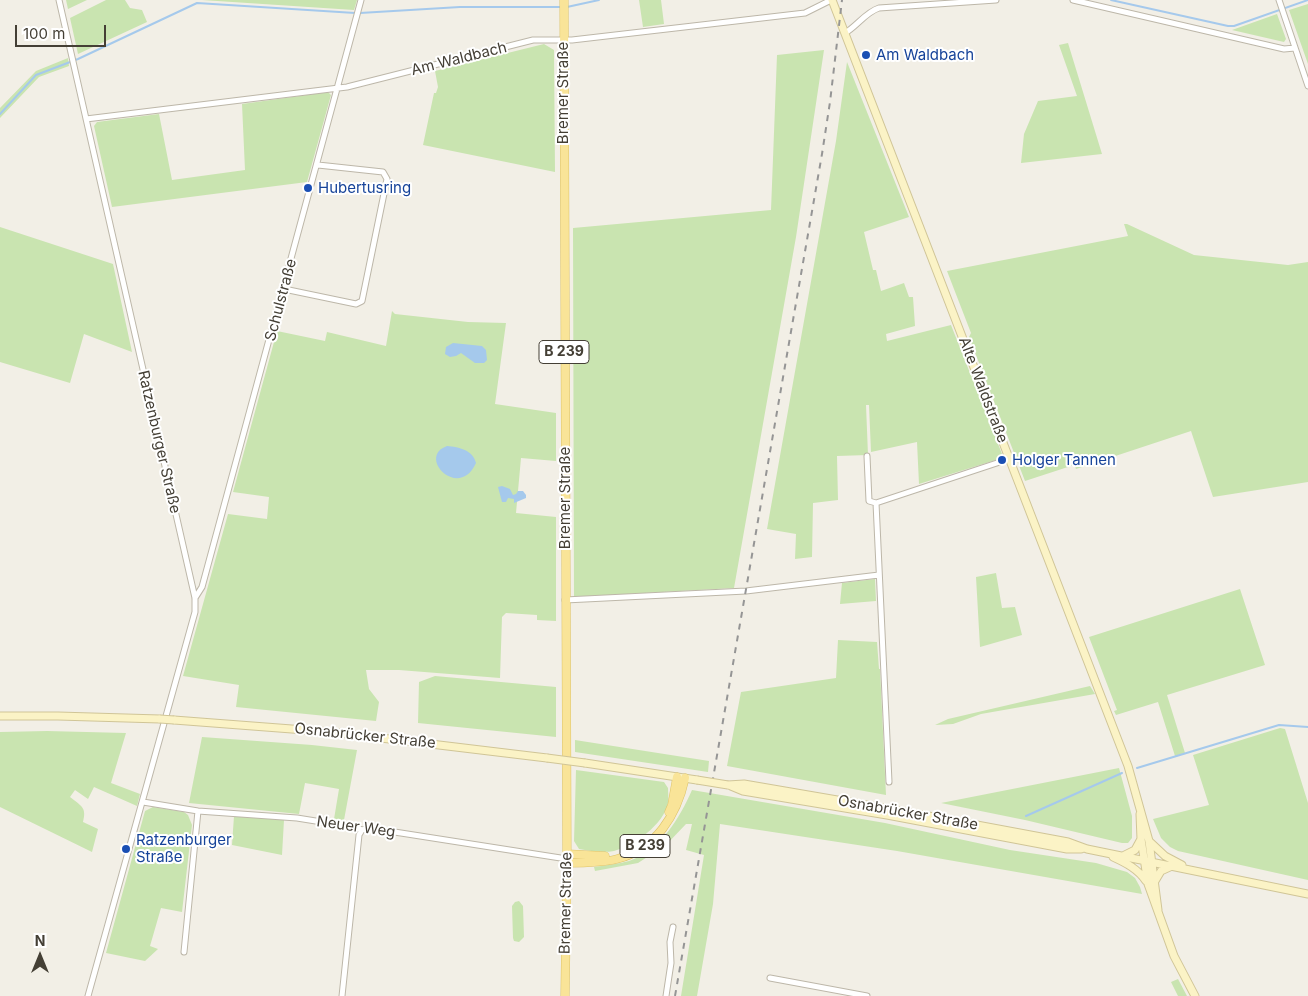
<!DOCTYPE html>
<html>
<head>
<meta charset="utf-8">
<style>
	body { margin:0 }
	#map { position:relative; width:1308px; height:996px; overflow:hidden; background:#f2efe6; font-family:Inter,sans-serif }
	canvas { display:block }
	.north { position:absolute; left:15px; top:931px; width:50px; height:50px; -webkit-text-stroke:4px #fff; paint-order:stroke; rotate:0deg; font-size:14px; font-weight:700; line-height:20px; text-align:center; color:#443f35 }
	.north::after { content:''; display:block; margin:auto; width:18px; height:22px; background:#443f35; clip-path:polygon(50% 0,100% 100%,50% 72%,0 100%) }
	.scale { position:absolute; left:15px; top:25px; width:91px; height:22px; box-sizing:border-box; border:2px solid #443f35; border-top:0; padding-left:6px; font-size:15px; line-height:18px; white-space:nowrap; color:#443f35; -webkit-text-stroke:4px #fff; paint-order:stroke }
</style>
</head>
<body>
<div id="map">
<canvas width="1308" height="996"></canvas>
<div class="north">N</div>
<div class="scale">100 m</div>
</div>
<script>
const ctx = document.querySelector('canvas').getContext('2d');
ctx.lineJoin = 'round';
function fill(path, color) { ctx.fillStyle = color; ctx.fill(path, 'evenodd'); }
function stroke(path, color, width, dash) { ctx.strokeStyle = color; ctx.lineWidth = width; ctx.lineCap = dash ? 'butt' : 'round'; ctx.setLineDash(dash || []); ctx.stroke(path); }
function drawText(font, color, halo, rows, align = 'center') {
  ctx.font = font + ' Inter,sans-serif'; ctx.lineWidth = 4; ctx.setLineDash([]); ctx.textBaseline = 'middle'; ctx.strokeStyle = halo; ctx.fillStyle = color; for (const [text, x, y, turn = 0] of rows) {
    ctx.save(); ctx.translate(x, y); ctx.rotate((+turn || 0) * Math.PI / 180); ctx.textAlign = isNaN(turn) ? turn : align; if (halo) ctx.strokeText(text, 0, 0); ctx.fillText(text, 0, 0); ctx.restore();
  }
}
fill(new Path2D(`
	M66 0H87L68 9Z
	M106 0H125L130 8 142 10 147 22 78 54 70 18Z
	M202 0H357L354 10Z
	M639 0H661L664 24 643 27Z
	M1308 4V64L1289 10Z
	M1277 14 1286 39 1284 42 1232 30Z
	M1068 43 1102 154 1021 163 1024 134 1038 101 1077 96 1059 45Z
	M544 44 554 50 555 172 423 145 434 93H436L438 87 435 71Z
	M824 50 796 237 734 588 574 597 573 228 771 210 777 55Z
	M68 58 69 66 39 77 0 118V108L36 71Z
	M847 62 909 217 864 232 873 270H876L881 291 904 283 909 297H913L915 326 886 334 887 341 951 325 1002 454 999 459 919 484 917 442 871 452 869 405H866L868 455 837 456 838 500 813 503 812 557 795 559 796 534 767 529 836 141Z
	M328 92 331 95 307 182 112 207 94 126 97 122 159 114 172 180 245 170 242 104Z
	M1124 224H1127L1194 255 1288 265 1308 262V482L1213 497 1191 431 1076 469 1074 465 1025 481 969 337 971 333 947 271 1128 236Z
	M0 227 113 264 132 352 84 334 70 383 0 362Z
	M392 311 395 314 468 322 506 323 495 404 556 413V461L521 458 516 513 556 517V621L537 620V615L506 613 502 617 500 678 399 670H366L369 689 379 702 376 721 236 707 239 685 183 676 228 514 267 519 269 497 233 492 277 331 325 341 327 332 386 346Z
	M996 573 1002 608 1015 607 1022 635 980 647 976 577Z
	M875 579 876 601 840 604 842 583Z
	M1240 589 1265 665 1167 695 1185 753 1175 756 1158 702 1116 715 1114 711 1117 710 1089 637Z
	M838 640 877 642 879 669H880L886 795 727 766 741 692 836 678Z
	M435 676 556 687V737L418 723 419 682Z
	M1090 686 1095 694 981 714 953 724 935 725 948 719Z
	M1280 728 1285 729 1308 803V880L1178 851 1170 847 1161 838 1153 819 1209 805 1193 755Z
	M47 731 126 733 111 783 140 794 137 806 94 787 88 799 75 790 70 797C81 806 87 807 83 822L98 829 92 852 0 807V732Z
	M202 737 312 745 357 750 344 820 334 819 339 789 305 783 299 814 189 803Z
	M575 740 709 761 708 772 575 752Z
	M1119 768 1132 816V838L1128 843H1122L1025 820 941 803Z
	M576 770 664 782 668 788C668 793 669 799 668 803 664 824 634 846 614 851 603 853 590 851 579 849L574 841Z
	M692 790 885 823 1010 850 1096 863 1127 872 1135 878 1140 887 1142 894 897 851 720 824 713 904 697 996H681L704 855 686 850 692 824H686L666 845 638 863 595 871 594 867C606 865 618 864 629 861 661 850 679 819 692 790Z
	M153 807 184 812 188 815 192 825 182 912 161 908 150 946 158 949 145 961 106 953 145 811Z
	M234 816 284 820 282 855 232 845Z
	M519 901 523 906 524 937 519 942 514 941 513 938 512 906 515 902Z
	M1178 979 1187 996H1178L1171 982Z`), '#c9e4b0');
fill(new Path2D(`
	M453 343 482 346 486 350 487 360 484 363H475L461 353 456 356 450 357 445 354 446 347Z
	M447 446C459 447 473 450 476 463 459 501 416 457 447 446Z
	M502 486 510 489 513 495 516 494 518 491H523L526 495V498L514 503V499L508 498 506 502H502L498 487Z`), '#a5c9ec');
stroke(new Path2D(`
	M1111 0 1228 26H1234L1308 0
	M567 7 599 0
	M360 13 460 7H562
	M0 114 36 75 78 59 197 3 355 13
	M1137 768 1279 725 1308 727
	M1026 816 1122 773`), '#a5c9ec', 2);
const street = new Path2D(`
	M59 0 195 598V612L88 996
	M1073 0 1284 49 1295 48
	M1279 0 1308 86
	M845 33C857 26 866 12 879 8L996 0
	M86 119 347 87 533 40H572L805 13 831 0
	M284 289 356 304 362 301 387 179 383 172 318 165
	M867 456 869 501 876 503 889 782
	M876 503 1009 459
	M195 598 202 587 361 0
	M565 600 746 591 879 575
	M143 802 198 811 297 818 353 827 362 830 369 828 567 859
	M184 952 198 811
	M770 978 867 996
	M342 996 359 835 362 830
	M666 996 671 963 670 942 673 927`);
const secondary = new Path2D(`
	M832 0 1128 766 1149 841 1158 910
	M0 716H58L160 719
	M174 720 331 732 547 758
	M585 763 697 780
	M728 785 744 784 907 812 1068 842 1087 849 1308 894
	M731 786 743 791 887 815 1067 849H1081
	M1140 814 1141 839 1148 884 1174 956 1195 996
	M1149 841 1165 856 1182 865
	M1123 856 1135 850 1141 839
	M1113 857C1126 863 1138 869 1146 881
	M1155 881 1161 871 1172 866`);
const primary = new Path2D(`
	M564 0 567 863 565 996
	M669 812 672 805 677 777
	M567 854 605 856
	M567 863C583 863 602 863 617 859 656 849 677 815 685 778`);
stroke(street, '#bdb7a9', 7);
stroke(secondary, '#d0c597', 9);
stroke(primary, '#ddc369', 9);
stroke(street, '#fff', 5);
stroke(secondary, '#fbf3c6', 7);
stroke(primary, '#f9e498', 8);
stroke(new Path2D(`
	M675 996 822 154 830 102 842 0`), '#959595', 2, [6, 6]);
const secondaryBridge = new Path2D(`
	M160 719 174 720
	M547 758 585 763
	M697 780 728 785`);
stroke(secondaryBridge, '#d0c597', 9, []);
stroke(secondaryBridge, '#fbf3c6', 7);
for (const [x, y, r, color] of [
	[866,55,5,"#1a4fb4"],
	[308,188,5,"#1a4fb4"],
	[1002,460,5,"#1a4fb4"],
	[126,849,5,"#1a4fb4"]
]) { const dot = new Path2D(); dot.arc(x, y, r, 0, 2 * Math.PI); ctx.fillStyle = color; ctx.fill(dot); stroke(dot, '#fff', 2); }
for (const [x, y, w] of [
	[564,352,50],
	[645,846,50]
]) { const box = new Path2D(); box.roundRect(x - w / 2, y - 11.5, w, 23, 4); ctx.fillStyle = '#fff'; ctx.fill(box); stroke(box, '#443f35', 1); }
drawText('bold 14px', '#443f35', null, [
	["B 239",564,352],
	["B 239",645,846]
]);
drawText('15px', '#164399', '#fff', [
	["Am Waldbach",876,55],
	["Hubertusring",318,188],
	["Holger Tannen",1012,460],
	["Ratzenburger",136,840],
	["Straße",136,857]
], 'left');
drawText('15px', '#443f35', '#fff', [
	["Am Waldbach",459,59,-14],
	["Bremer Straße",563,93,-90],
	["Schulstraße",281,300,-75],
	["Alte Waldstraße",983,390,69],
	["Ratzenburger Straße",159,442,77],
	["Bremer Straße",565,498,-90],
	["Osnabrücker Straße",365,736,6],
	["Osnabrücker Straße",908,813,10],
	["Neuer Weg",356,827,8],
	["Bremer Straße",566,903,-89]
]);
</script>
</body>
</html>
